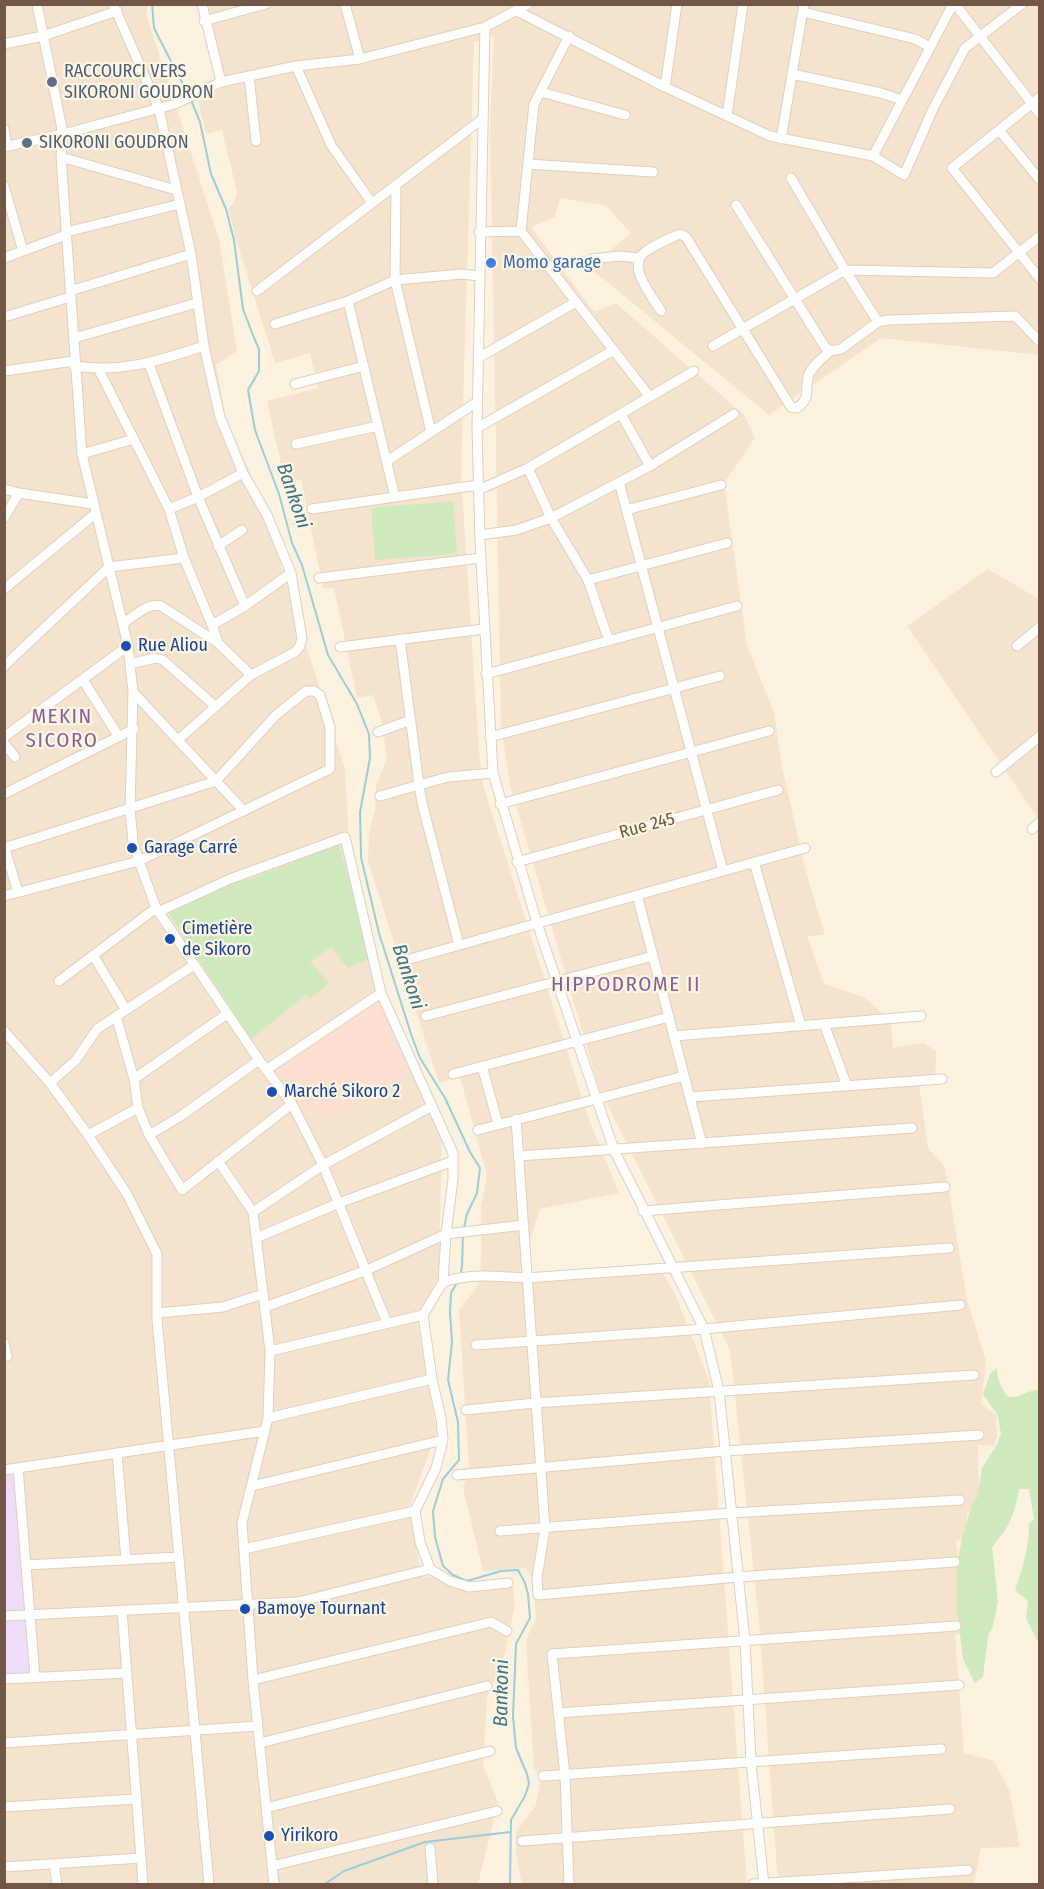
<!DOCTYPE html>
<html>
<head>
<meta charset="utf-8">
<style>
	body { margin:0 }
	#map { position:relative; width:1044px; height:1889px; overflow:hidden; background:#fdf2df; font-family:"Fira Sans Condensed",sans-serif }
	canvas { display:block }
	.frame { position:absolute; inset:0; border:6px solid #735746; pointer-events:none }
</style>
</head>
<body>
<div id="map">
<canvas width="1044" height="1889"></canvas>
<div class="frame"></div>
</div>
<script>
const ctx = document.querySelector('canvas').getContext('2d');
ctx.lineJoin = 'round';
function fill(path, color) { ctx.fillStyle = color; ctx.fill(path, 'evenodd'); }
function stroke(path, color, width, dash) { ctx.strokeStyle = color; ctx.lineWidth = width; ctx.lineCap = dash ? 'butt' : 'round'; ctx.setLineDash(dash || []); ctx.stroke(path); }
function drawText(font, color, halo, rows, align = 'center') {
  ctx.font = font + ' "Fira Sans Condensed",sans-serif'; ctx.lineWidth = 4.5; ctx.setLineDash([]); ctx.textBaseline = 'middle'; ctx.strokeStyle = halo; ctx.fillStyle = color; for (const [text, x, y, turn = 0] of rows) {
    ctx.save(); ctx.translate(x, y); ctx.rotate((+turn || 0) * Math.PI / 180); ctx.textAlign = isNaN(turn) ? turn : align; if (halo) ctx.strokeText(text, 0, 0); ctx.fillText(text, 0, 0); ctx.restore();
  }
}
fill(new Path2D(`
	M5 5H147V17L219 239 237 351 216 365 226 418 257 489 345 769 349 843 380 994 442 1125 439 1275 417 1320 437 1431 409 1508 422 1576 513 1586 515 1606 504 1658 487 1698 483 1765 498 1802 478 1884H5Z
	M198 5H1039V355L881 338 769 415 590 268 631 233 605 205 560 198 555 217 531 227 594 312 616 303 744 415 755 438 724 483 747 645 774 712 782 767 806 872 825 935 807 936 824 984 864 997 891 1021 893 1048 924 1043 936 1051 935 1085 919 1084 928 1148 945 1167 967 1299 986 1361 981 1404 996 1415 997 1437 994 1446 978 1445 979 1504 967 1513 965 1539 956 1540 966 1631 955 1635 964 1753 994 1761 1009 1790 1020 1847 981 1848 974 1884H778L759 1621 730 1350 599 1088 510 785 501 726 490 127 494 36 474 42 461 474 479 752 483 785 588 1117 619 1193 540 1209 519 1274 657 1263 675 1294 709 1380 747 1884H522L516 1853V1832L536 1805 541 1779 534 1769 526 1640 536 1618 533 1582 526 1568 483 1571 463 1488 469 1467 459 1310 479 1284 481 1263V1207L487 1175 460 1077 439 1083 368 861 369 834 375 809 376 785 387 759 382 723 373 695 357 698 334 588H323L301 479 285 483 267 401 318 388 310 353 275 363 238 245 228 209 235 201 237 192 222 130 206 134 198 100 223 88Z
	M988 569 1039 599V820L907 626Z`), '#f5e4cd');
fill(new Path2D(`
	M379 1001 418 1069 341 1112 304 1115 275 1069Z`), '#fee0d2');
fill(new Path2D(`
	M15 1471 31 1674 5 1675 4 1473Z`), '#efdcf9');
fill(new Path2D(`
	M453 501 457 554 375 560 371 508Z
	M339 844 371 958 348 968 331 947 310 962 329 983 310 999 306 995 251 1039 169 914 230 882 253 878Z
	M997 1368C996 1378 1002 1389 1008 1397 1019 1399 1028 1389 1039 1390V1644L1026 1618 1028 1601 1015 1590C1023 1568 1029 1547 1029 1524L1034 1519 1029 1489H1019C1014 1516 1010 1526 992 1547L998 1602 993 1626 988 1636 983 1677 975 1683 963 1659 957 1611V1564L962 1538 972 1504 977 1498 982 1468 996 1446 1001 1434 998 1416 983 1394 990 1374Z`), '#ceeabd');
stroke(new Path2D(`
	M152 4 154 28 158 36 188 94
	M191 100 200 122 211 174 226 209 234 240 243 309 254 338 259 349V371L248 390 255 430 279 494 292 543 302 565 328 655 357 704 369 734 370 758 360 812 361 857 379 933 411 1034 420 1058 445 1098 470 1152 480 1168 477 1193 467 1214 464 1228
	M460 1276 462 1267 463 1234
	M458 1281 451 1293 450 1312 452 1342 448 1380 458 1422 459 1460 443 1479 433 1511 435 1537 443 1566 453 1575 467 1581 501 1571 518 1570 525 1583 528 1594 530 1618 516 1644 513 1716 516 1748 527 1774 529 1784 525 1796 511 1820 510 1884
	M325 1884 344 1871 425 1842 510 1832`), '#99cdd8', 2);
const minor = new Path2D(`
	M37 4 63 134 61 157 82 454 128 646 133 692 130 809 133 841 139 861 156 908 259 1060 292 1104 323 1165 387 1323
	M113 4 159 109 191 254 204 346 220 417 243 473 267 515 291 573 302 638 300 646 295 652 251 675 178 740
	M202 4 221 82
	M345 4 360 59
	M955 4 1040 114
	M517 11 665 87 770 136 873 156 904 175 933 109 965 48 1022 4
	M803 12 915 39 930 47
	M204 21 266 4
	M485 27 477 428 480 542 493 773 537 923 614 1150 704 1329 719 1391 745 1641 751 1762 764 1884
	M569 36 534 104 521 231 650 397
	M4 44 43 36 117 11
	M296 66 331 145 372 203
	M792 74 881 93 902 100
	M249 76 256 141
	M665 87 677 4
	M541 92 625 115
	M1040 97 952 168 1040 279
	M727 116 743 4
	M4 129 7 146
	M999 130 1040 180
	M781 139 804 4
	M4 147 63 134 175 104 221 82 296 66 360 59 485 27 528 4
	M873 156 953 4
	M61 157 176 190
	M528 164 653 172
	M791 178 845 270 878 322 889 320 1015 316 1040 342
	M396 185 395 280 431 432
	M4 186 23 251
	M736 205 825 347 830 351 841 349 878 322
	M66 232 180 204
	M479 232 521 231
	M4 258 66 235
	M592 259 619 256 639 258
	M70 291 191 254
	M257 291 481 120
	M348 301 395 497
	M661 311C652 296 626 266 645 252 655 244 669 239 680 234L686 237 791 407 797 408C811 398 805 390 808 377 810 367 823 358 830 351
	M4 317 70 297
	M275 324 348 301 395 280 462 274 478 276
	M74 338 197 303
	M713 346 845 270 993 273 1040 236
	M478 358 576 302
	M149 364 198 497 245 606 291 573
	M74 366C124 373 158 361 204 346
	M99 370 169 509 184 558 212 625
	M4 371 74 361
	M295 384 364 366
	M621 414 650 466
	M477 428 614 350
	M296 444 378 426
	M82 454 134 439
	M387 461 477 402
	M528 468 551 518 588 580 609 641
	M619 482 723 871
	M4 489 19 493 93 504
	M478 490 528 468 694 371
	M169 509 198 497 243 473
	M312 509 478 485
	M626 510 721 485
	M4 518 19 493
	M480 535 516 530 551 518 650 466 734 414
	M218 546 242 530
	M319 578 481 558
	M588 580 727 543
	M4 589 95 514
	M124 623C134 616 149 602 161 606L218 643 251 675
	M400 639 419 785 448 777 493 773
	M218 643 212 625 245 606
	M1017 646 1040 627
	M340 647 484 629
	M130 664 155 658 163 660 215 706
	M4 666 109 567 184 558
	M486 674 737 606
	M83 680 119 737
	M133 692 244 811
	M378 732 411 720
	M4 737 128 646
	M490 737 720 676
	M4 743 15 757
	M996 772 1040 736
	M4 794 134 729
	M380 796 419 785 422 803 459 945
	M500 804 769 731
	M1032 829 1040 822
	M4 846 18 892
	M4 848 216 781 276 715 306 691H314L320 695 330 727V769L139 861 4 896
	M517 862 778 790
	M754 862 801 1026
	M637 895 702 1144
	M158 912 230 879 345 837 381 993 453 1153V1179L446 1234 443 1282 423 1315 432 1379 441 1418 443 1440 436 1468 415 1511 420 1542 430 1569 450 1581 469 1587 508 1583
	M93 955 126 1010
	M410 959 805 848
	M59 981 156 908
	M116 1016 134 1079 138 1108 149 1135 182 1190 292 1104
	M426 1016 653 956
	M824 1024 847 1086
	M4 1031 50 1083 88 1135 127 1194 157 1254V1319L209 1884
	M674 1036 921 1016
	M482 1066 498 1124
	M266 1070 381 993
	M453 1074 669 1017
	M134 1079 227 1014
	M50 1083 76 1060 97 1029 194 965
	M690 1097 942 1079
	M516 1119 545 1528 537 1578 538 1595 738 1577 955 1562
	M478 1130 684 1076
	M88 1135 138 1108
	M149 1135 181 1116 259 1060
	M519 1156 912 1128
	M218 1161 253 1212 270 1351 268 1418 242 1523 253 1680 274 1884
	M643 1211 945 1187
	M253 1212 323 1165 432 1106
	M256 1238 339 1203 453 1161
	M443 1282C471 1273 498 1276 526 1278L949 1248
	M265 1307 367 1270 446 1234 524 1225
	M157 1313 223 1307 263 1294
	M4 1343 7 1356 4 1357
	M476 1345 704 1329 960 1305
	M270 1351 423 1315
	M466 1410 535 1403 974 1375
	M268 1418 432 1379
	M117 1453 126 1560
	M18 1468 35 1677
	M4 1470 265 1431
	M457 1475 725 1451 979 1435
	M252 1486 443 1440
	M500 1531 731 1513 960 1500
	M244 1549 415 1511
	M26 1565 179 1557
	M122 1610 143 1884
	M4 1616 298 1602 430 1569
	M4 1679 126 1673
	M253 1680 491 1622 507 1631
	M558 1713 959 1685
	M4 1743 258 1726
	M260 1743 487 1686
	M543 1776 941 1749
	M4 1807 136 1799
	M266 1808 490 1751
	M522 1841 950 1809
	M430 1848 433 1884
	M54 1864 57 1884
	M272 1866 497 1811
	M4 1867 141 1858
	M569 1884 565 1775 552 1654 956 1626
	M753 1884 968 1870`);
stroke(minor, '#e1cebb', 11);
stroke(minor, '#fff', 9);
for (const [x, y, r, color] of [
	[52,82,6,"#5c6f8a"],
	[27,143,6,"#5c6f8a"],
	[491,263,6,"#3f7fe0"],
	[126,646,6,"#1a4fb4"],
	[132,848,6,"#1a4fb4"],
	[170,939,6,"#1a4fb4"],
	[272,1092,6,"#1a4fb4"],
	[245,1609,6,"#1a4fb4"],
	[269,1836,6,"#1a4fb4"]
]) { const dot = new Path2D(); dot.arc(x, y, r, 0, 2 * Math.PI); ctx.fillStyle = color; ctx.fill(dot); stroke(dot, '#fff6e5', 2); }
drawText('18px', '#4e5e75', '#fff6e5', [
	["RACCOURCI VERS",64,72],
	["SIKORONI GOUDRON",64,93],
	["SIKORONI GOUDRON",39,143]
], 'left');
drawText('18px', '#366cbe', '#fff6e5', [
	["Momo garage",503,263]
], 'left');
drawText('18px', '#164399', '#fff6e5', [
	["Rue Aliou",138,646],
	["Garage Carré",144,848],
	["Cimetière",182,929],
	["de Sikoro",182,950],
	["Marché Sikoro 2",284,1092],
	["Bamoye Tournant",257,1609],
	["Yirikoro",281,1836]
], 'left');
drawText('18px', '#735746', '#fff6e5', [
	["Rue 245",647,826,-15]
]);
drawText('italic 20px', '#3c7481', '#fff6e5', [
	["Bankoni",293,496,71],
	["Bankoni",408,977,72],
	["Bankoni",502,1693,-89]
]);
ctx.letterSpacing = '1.5px';
drawText('21px', '#866197', '#fff6e5', [
	["MEKIN",62,717],
	["SICORO",62,741],
	["HIPPODROME II",626,985]
]);
ctx.letterSpacing = '0px';
</script>
</body>
</html>
